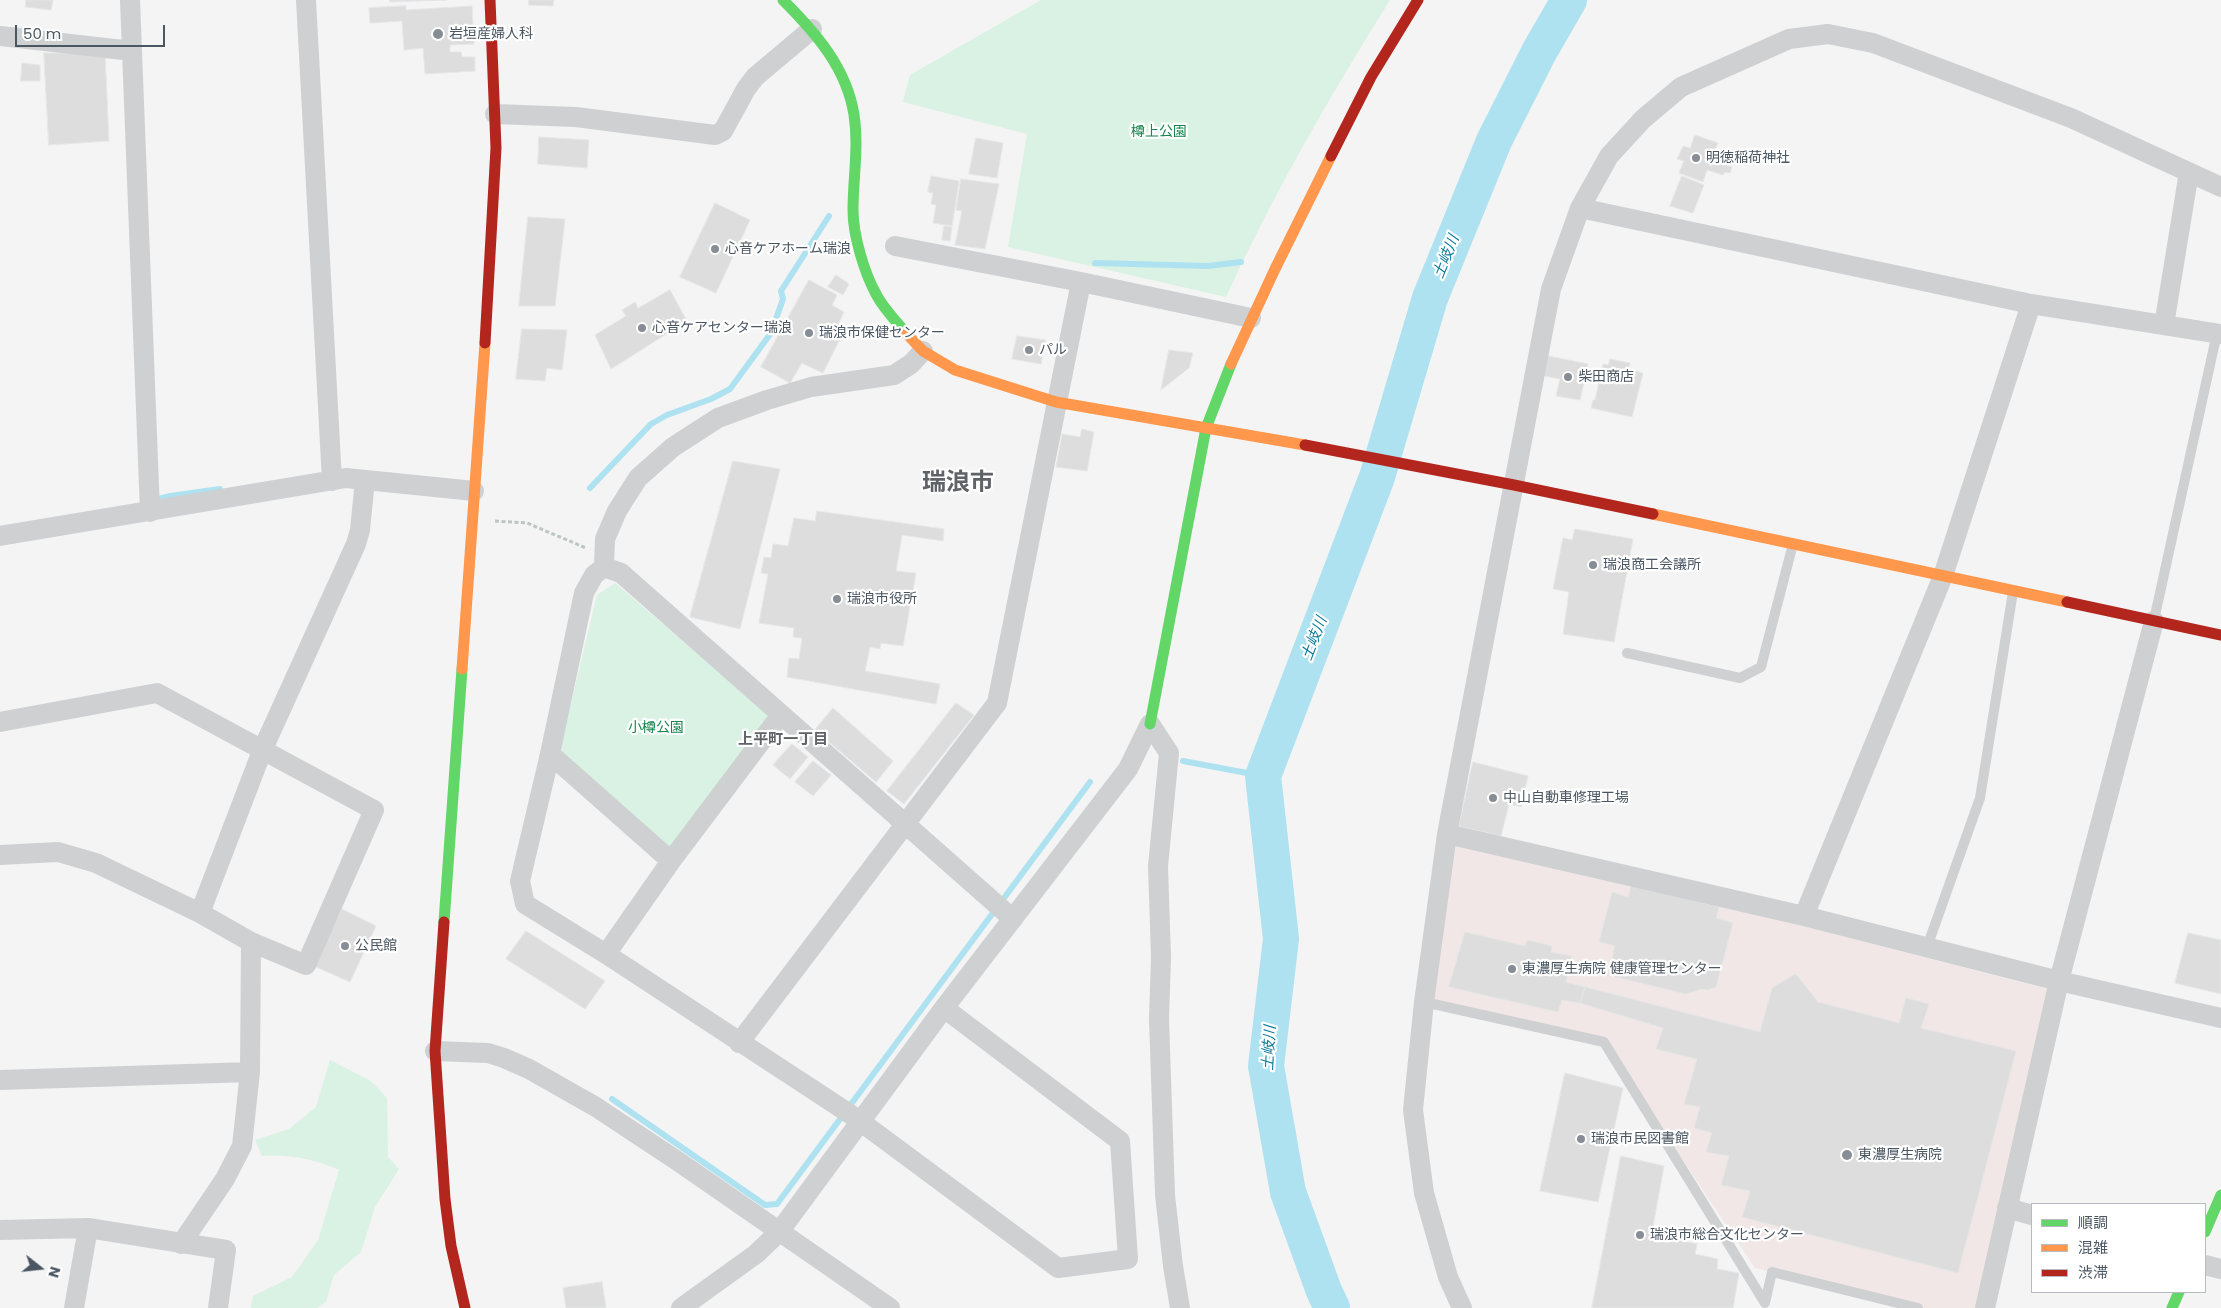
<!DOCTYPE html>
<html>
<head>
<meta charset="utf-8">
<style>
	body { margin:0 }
	#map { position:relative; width:2221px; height:1308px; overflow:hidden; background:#f4f4f4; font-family:Poppins,"Noto Sans JP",sans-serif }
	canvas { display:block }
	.legend { position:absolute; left:2031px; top:1203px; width:175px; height:90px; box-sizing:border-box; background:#fff; border:1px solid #b7bbc0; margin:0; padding:6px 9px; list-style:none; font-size:15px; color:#4a5661 }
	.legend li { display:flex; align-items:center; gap:10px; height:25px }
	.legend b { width:25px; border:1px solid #b7bbc0 }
	.north { position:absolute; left:15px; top:1243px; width:50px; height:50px; -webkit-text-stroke:4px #fff; paint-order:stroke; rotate:106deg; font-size:14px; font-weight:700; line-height:20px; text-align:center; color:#4a5661 }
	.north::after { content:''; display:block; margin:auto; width:18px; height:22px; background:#4a5661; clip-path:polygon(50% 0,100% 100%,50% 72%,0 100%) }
	.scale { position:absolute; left:15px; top:25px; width:150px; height:22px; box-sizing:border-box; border:2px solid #4a5661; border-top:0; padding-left:6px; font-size:15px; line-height:18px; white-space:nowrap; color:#4a5661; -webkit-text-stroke:4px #fff; paint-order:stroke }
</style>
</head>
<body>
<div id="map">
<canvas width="2221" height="1308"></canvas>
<ul class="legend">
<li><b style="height:6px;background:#63d668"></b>順調</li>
<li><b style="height:6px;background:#ff974d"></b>混雑</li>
<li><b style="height:6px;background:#b3261e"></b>渋滞</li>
</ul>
<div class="north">N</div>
<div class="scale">50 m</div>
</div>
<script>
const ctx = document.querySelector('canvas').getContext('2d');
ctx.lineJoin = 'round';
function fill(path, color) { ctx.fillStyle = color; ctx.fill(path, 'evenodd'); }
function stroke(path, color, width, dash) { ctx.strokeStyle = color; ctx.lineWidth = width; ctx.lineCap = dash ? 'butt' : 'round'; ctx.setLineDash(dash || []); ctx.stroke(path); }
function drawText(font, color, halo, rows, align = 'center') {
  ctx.font = font + ' Poppins,"Noto Sans JP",sans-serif'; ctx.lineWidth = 4.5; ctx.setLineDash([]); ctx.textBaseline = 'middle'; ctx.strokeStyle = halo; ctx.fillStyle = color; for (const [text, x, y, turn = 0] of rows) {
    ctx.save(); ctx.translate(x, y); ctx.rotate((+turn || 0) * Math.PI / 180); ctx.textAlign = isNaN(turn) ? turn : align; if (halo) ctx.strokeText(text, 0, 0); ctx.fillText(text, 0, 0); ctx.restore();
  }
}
fill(new Path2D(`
	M1457 837 2048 989 1985 1308H1918L1755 1268 1604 1042 1424 1002Z`), '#f1e7e6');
fill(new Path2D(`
	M1041 0H1390C1330 96 1273 194 1226 297L1008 247 1027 134 903 102 910 75Z
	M615 583 771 716 669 848 559 753 597 595Z
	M330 1060 371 1081 387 1098 388 1157 399 1169 375 1207 361 1252 334 1275 326 1302 317 1308H251L253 1296 292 1277 318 1240 339 1170C314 1159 290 1154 262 1156L255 1140 289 1129 316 1107Z`), '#d9f2e3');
stroke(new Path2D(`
	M1095 263 1208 266 1241 262
	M590 488 651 424 667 415 711 399 730 389 771 333 783 299 781 291 829 216
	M151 501 170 496 220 489
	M1183 761 1263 776
	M612 1099 765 1205 777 1204 1090 782`), '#aee2f0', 6);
stroke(new Path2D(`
	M1332 1308 1324 1291 1288 1192 1266 1066 1281 939 1263 776 1377 477 1430 298 1494 141 1539 52 1569 0`), '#aee2f0', 36);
const building = new Path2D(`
	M26 0H53L51 10 26 7Z
	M390 0H447L390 2Z
	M529 0H554L553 6 529 5Z
	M406 6V10L472 6 474 44 450 45V52H461L462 57H475V71L425 74 423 48 404 50 402 21 370 23 369 8Z
	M44 53H105L109 141 49 145Z
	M22 63 40 65V81H21Z
	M1695 135 1718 143 1712 157 1729 162 1727 165 1732 167 1730 173 1725 172 1723 175 1707 170 1703 182 1679 173 1684 161 1677 159 1683 146 1690 148Z
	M539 137 589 140 587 168 538 164Z
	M976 138 1003 143 997 178 969 174Z
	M931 176 959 181 952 226 933 223 936 205 931 204 933 193 928 192Z
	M1682 176 1704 185 1693 213 1670 206Z
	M961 179 999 184 985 249 955 245 962 211 956 210Z
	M715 203 750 220 716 293 680 277Z
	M528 217 565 219 555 306H519Z
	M944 226 952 227 950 241 942 240Z
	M836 275 849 284 843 295 828 287Z
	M809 280 837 295 832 305 844 312 835 331 842 335 823 373 802 363 790 383 761 367Z
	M670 290 687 321 611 369 595 335 626 316 622 310 635 302 638 308Z
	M522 329 567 330 562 370 547 368 545 381 516 379Z
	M1017 336 1046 340 1041 364 1012 359Z
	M1169 350 1193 353 1189 368 1161 390Z
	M1544 355 1588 364 1580 400 1556 396 1560 379 1540 375Z
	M1610 359 1630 363 1629 369 1643 373 1632 417 1591 408 1593 400H1595L1603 364 1608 365Z
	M1082 429 1094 432 1087 471 1056 467 1062 434 1080 437Z
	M733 461 780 469 740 629 690 617Z
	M817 511 944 529 943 541 902 535 896 571 916 573 903 646 881 643 880 649 870 647 865 671 940 684 936 704 787 677 789 658 799 659 802 638 793 637 794 628 759 623 768 574 761 573 764 557 771 558 773 544 788 546 794 518 815 521Z
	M1575 529 1633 539 1614 642 1563 634 1569 592 1553 589 1563 538 1572 540Z
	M956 703 974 715 904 804 887 791Z
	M833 708 893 761 876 782 815 730Z
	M792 744 808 757 790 779 773 765Z
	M813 761 831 775 813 796 795 782Z
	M1473 762 1528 776 1521 807 1509 804 1501 836 1459 826Z
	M1632 884 1719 907 1716 918 1733 923 1716 987 1708 990 1701 989 1686 994 1608 975 1615 946 1599 942 1612 892 1628 897Z
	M342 909 376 926 350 982 314 966Z
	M526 931 605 981 585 1009 506 959Z
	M1465 932 1525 946 1527 940 1552 946 1551 952 1572 956 1566 982 1585 987 1580 1003 1562 1000 1558 1012 1449 987Z
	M2188 933 2221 940V994L2175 983Z
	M1796 974 1818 1002 1899 1023 1906 998 1929 1004 1921 1028 2016 1051 1958 1273 1742 1217 1750 1191 1721 1185 1729 1156 1706 1152 1712 1133 1694 1128 1700 1107 1684 1104 1697 1059 1656 1049 1663 1028 1580 1003 1585 987 1760 1032 1772 988Z
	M1565 1073 1623 1088 1598 1202 1540 1191Z
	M1621 1156 1664 1166 1653 1226 1675 1230 1674 1239 1697 1244 1695 1254 1718 1259 1717 1269 1739 1273 1733 1308H1592Z
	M602 1282 606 1308H566L563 1288Z`);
fill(building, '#ddddde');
stroke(building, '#e5e6e7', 1);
stroke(new Path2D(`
	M495 521 527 523 586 548`), '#bcc7c4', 3, [4, 2.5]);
stroke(new Path2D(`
	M2154 620 2217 333
	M1627 653 1740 678 1761 667 1793 544
	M1927 947 1980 798 2013 592
	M1424 1002 1604 1042 1765 1303 1772 1272 1918 1308`), '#ced0d2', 10);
stroke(new Path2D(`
	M130 0 150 512
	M306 0 332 481
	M0 36 132 51
	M495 114 576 117 715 135 723 131 746 89 755 77 812 29
	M1580 208 2031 304 2221 334
	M895 246 1081 282 1251 318
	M2164 325 2189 172
	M0 536 346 478 474 491
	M604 567 594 575 584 593 550 754 520 881 525 904 606 954 853 1116 1058 1268 1128 1259 1120 1141 944 1008
	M604 567 621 573 1013 919
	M604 567 605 539 617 511 638 478 673 447 718 418 767 400 811 387 894 375 911 364 923 351
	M0 722 157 693 374 810 306 965 251 942 200 913 96 863 58 852 0 855
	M1150 724 1169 753 1158 866 1161 957 1159 1019 1165 1195 1173 1266 1180 1308
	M550 754 671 861
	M1447 834 1804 916 2059 981 2221 1018
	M200 913 262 751 356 544 360 530 365 480
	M1804 916 1943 576 2031 304
	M606 954 671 861 781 715
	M739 1043 997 703 1081 282
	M435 1051 488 1053 504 1058 529 1069 596 1107 679 1162 890 1308
	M0 1080 250 1072
	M2007 1208 2032 1215
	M0 1230 88 1228 226 1250 218 1308
	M181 1244 225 1179 242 1146 250 1072 251 942
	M2205 1265 2221 1269
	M74 1308 88 1228
	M681 1308 756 1254 779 1232 944 1008 1128 769 1150 724
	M1462 1308 1448 1277 1424 1193 1413 1110 1424 1002 1447 834 1551 289 1580 208 1609 156 1643 119 1681 87 1789 39 1828 34 1873 43 2071 118 2221 187
	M1985 1308 2059 981 2154 621`), '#ced0d2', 20);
stroke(new Path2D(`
	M783 0C815 32 847 68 854 115 859 147 853 178 853 210 853 235 864 272 876 294 883 308 896 321 906 333
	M1150 724 1206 428 1231 364
	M444 922 462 669
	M2205 1232 2221 1195
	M2172 1308 2179 1292`), '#63d668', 11);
stroke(new Path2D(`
	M906 333 923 351 955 370 1056 402 1305 445
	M1231 364 1275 269 1331 156
	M1653 514 2067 602
	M462 669 485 343`), '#ff974d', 11);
stroke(new Path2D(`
	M1331 156 1371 77 1418 0
	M485 343 496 148 490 0
	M1305 445 1514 485 1653 514
	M2067 602 2221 635
	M444 922 435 1051 445 1199 451 1246 465 1308`), '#b3261e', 11);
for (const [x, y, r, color] of [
	[438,34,6,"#868d94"],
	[1696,158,5,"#868d94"],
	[715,249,5,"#868d94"],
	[642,328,5,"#868d94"],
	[809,333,5,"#868d94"],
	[1029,350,5,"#868d94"],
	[1568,377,5,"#868d94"],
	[1593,565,5,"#868d94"],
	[837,599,5,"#868d94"],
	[1493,798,5,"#868d94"],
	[345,946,5,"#868d94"],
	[1512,969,5,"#868d94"],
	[1581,1139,5,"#868d94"],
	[1847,1155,6,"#868d94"],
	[1640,1235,5,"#868d94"]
]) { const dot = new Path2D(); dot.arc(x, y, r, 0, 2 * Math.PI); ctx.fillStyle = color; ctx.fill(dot); stroke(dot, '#fff', 2); }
drawText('14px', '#4a5661', '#fff', [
	["岩垣産婦人科",449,34],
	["明徳稲荷神社",1706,158],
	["心音ケアホーム瑞浪",725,249],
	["心音ケアセンター瑞浪",652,328],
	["瑞浪市保健センター",819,333],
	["パル",1039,350],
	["柴田商店",1578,377],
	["瑞浪商工会議所",1603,565],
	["瑞浪市役所",847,599],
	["中山自動車修理工場",1503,798],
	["公民館",355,946],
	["東濃厚生病院 健康管理センター",1522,969],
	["瑞浪市民図書館",1591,1139],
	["東濃厚生病院",1858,1155],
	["瑞浪市総合文化センター",1650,1235]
], 'left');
drawText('14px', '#17864f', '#fff', [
	["樽上公園",1159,132],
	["小樽公園",656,728]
]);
drawText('italic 15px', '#0c7c9b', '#fff', [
	["土岐川",1447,257,-68],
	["土岐川",1315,639,-69],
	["土岐川",1270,1048,-87]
]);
drawText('bold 15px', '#5f6368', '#fff', [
	["上平町一丁目",783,740]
]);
drawText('bold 24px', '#5f6368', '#fff', [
	["瑞浪市",958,484]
]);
</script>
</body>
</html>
